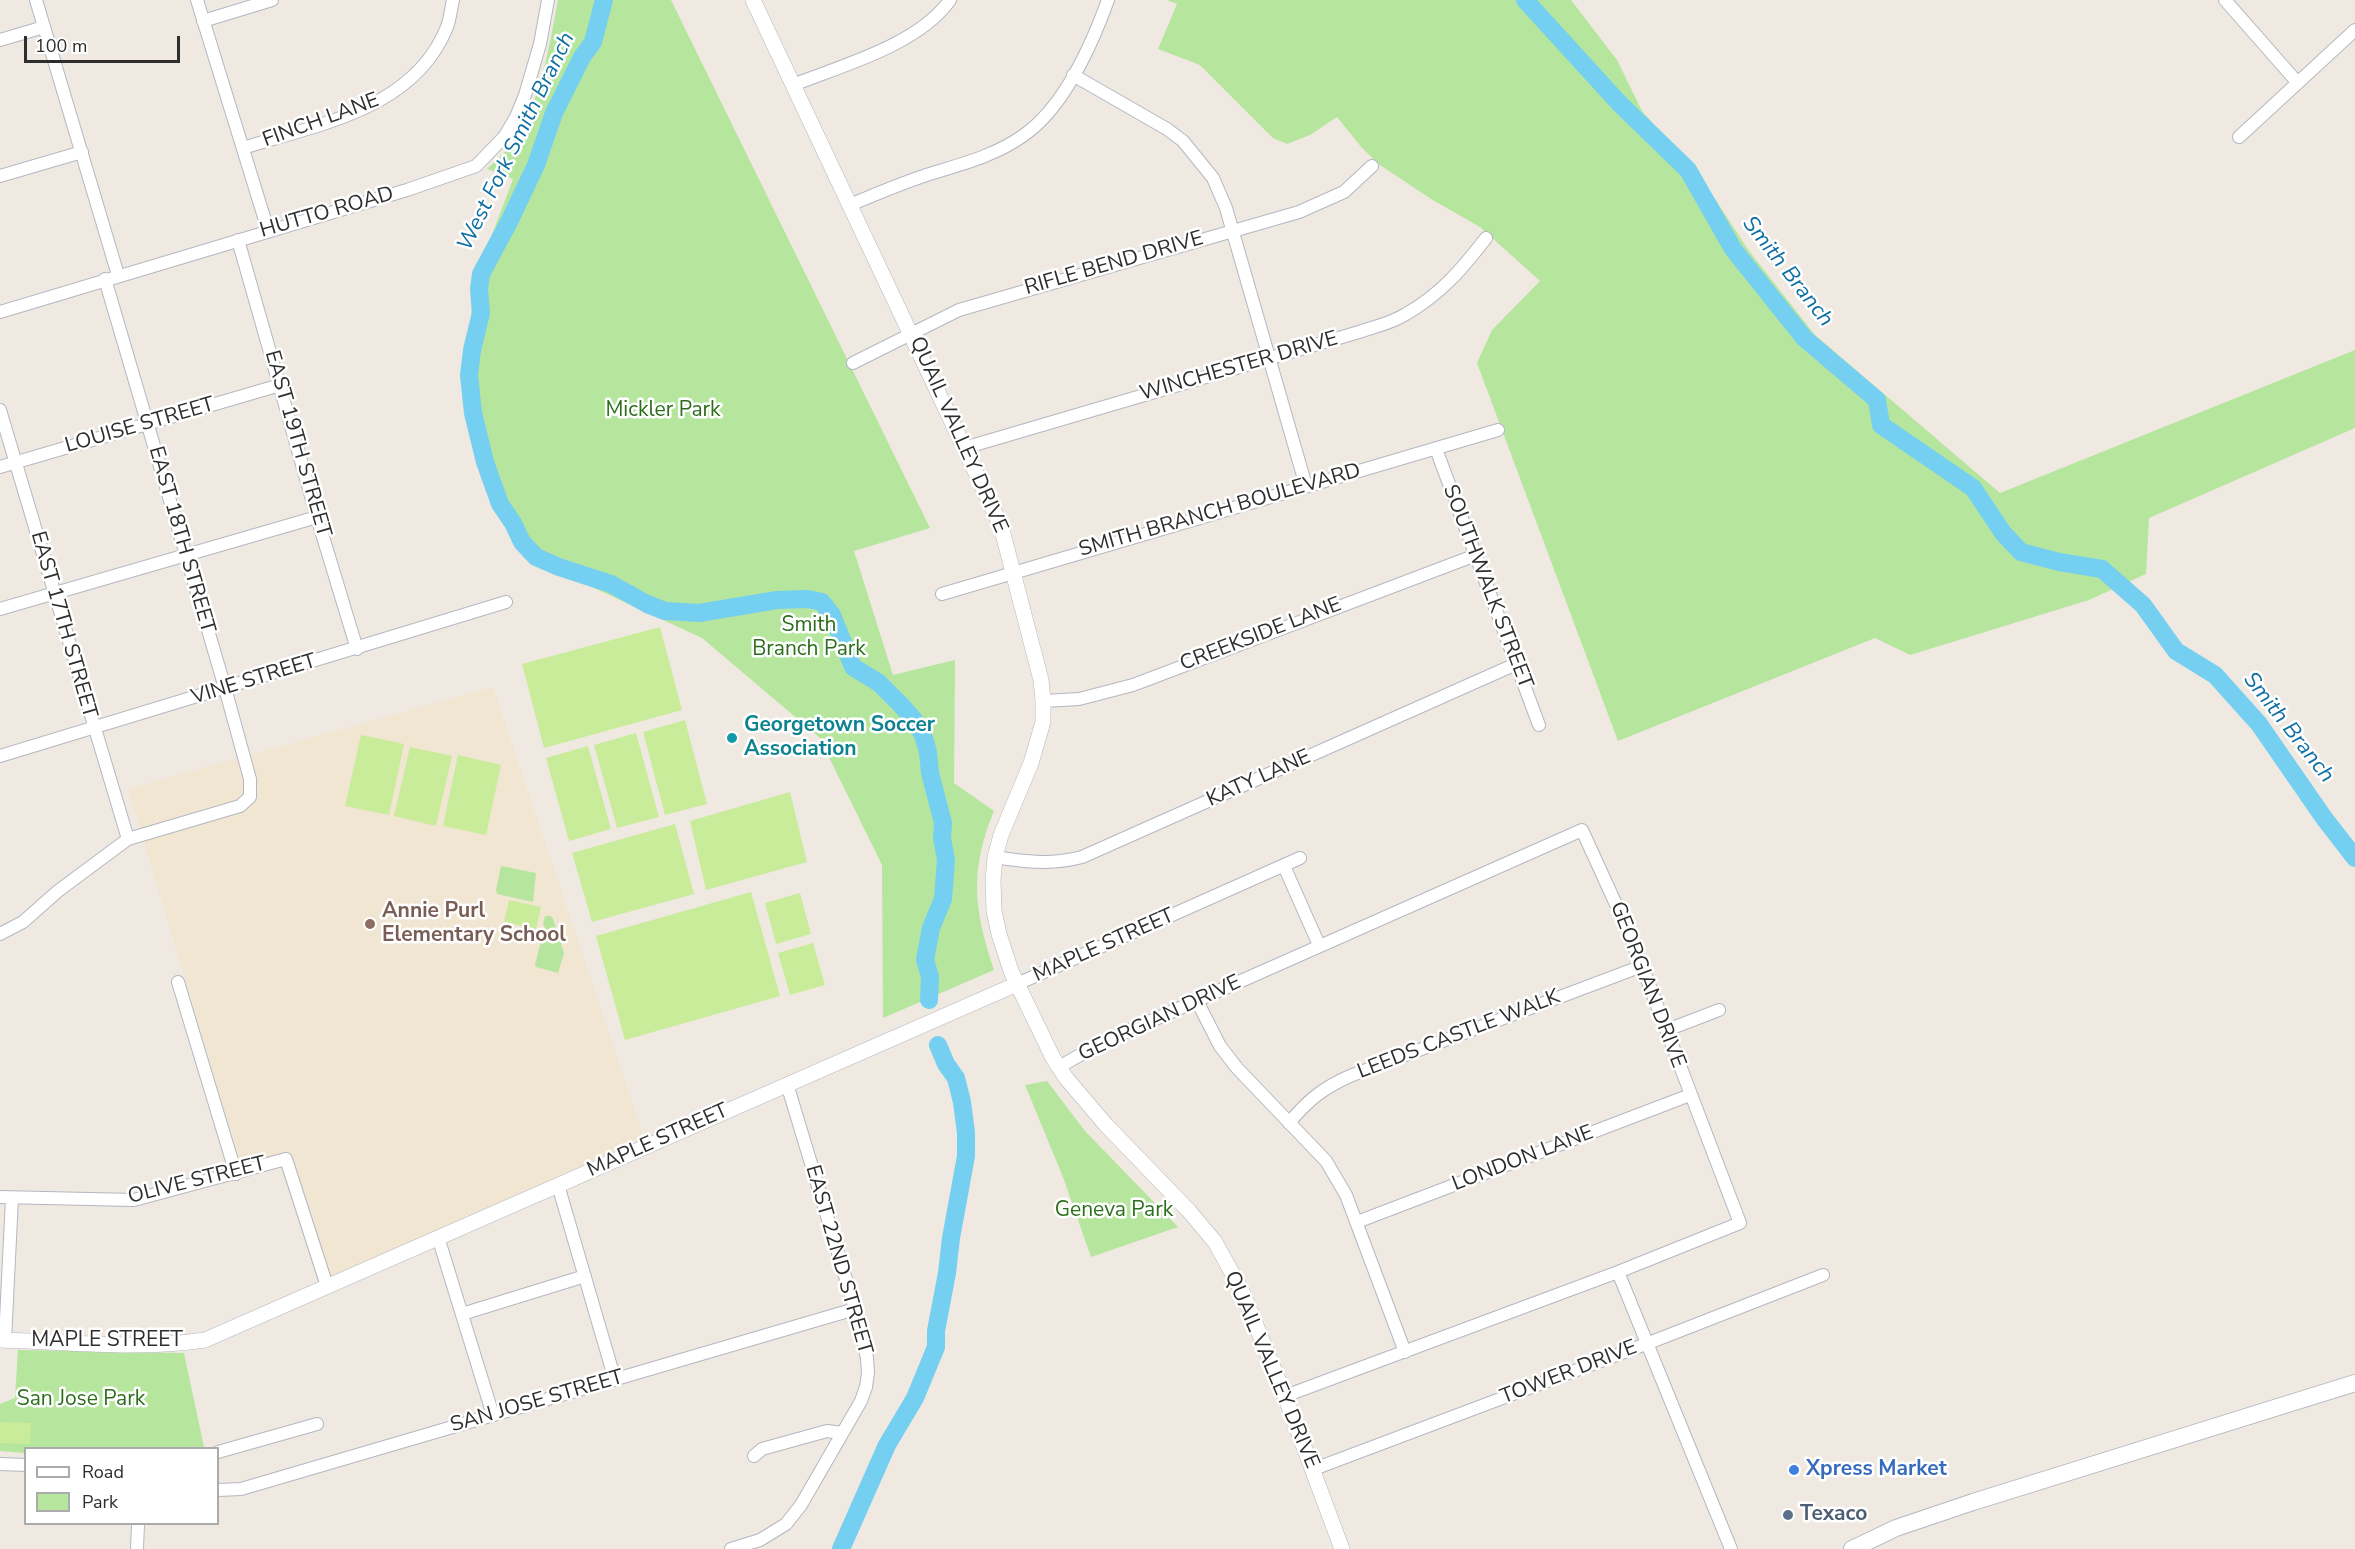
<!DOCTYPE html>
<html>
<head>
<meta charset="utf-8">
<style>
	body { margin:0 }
	#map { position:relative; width:2355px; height:1549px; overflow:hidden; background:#efe9e1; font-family:"Nunito Sans",sans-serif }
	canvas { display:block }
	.legend { position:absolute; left:24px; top:1447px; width:195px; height:78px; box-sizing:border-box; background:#fff; border:2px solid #ababab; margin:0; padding:8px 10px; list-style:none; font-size:18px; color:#2e2e2e }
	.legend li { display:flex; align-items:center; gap:12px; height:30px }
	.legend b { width:30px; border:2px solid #ababab }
	.scale { position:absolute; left:24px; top:36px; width:156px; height:27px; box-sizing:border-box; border:3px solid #2e2e2e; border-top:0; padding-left:8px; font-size:18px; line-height:21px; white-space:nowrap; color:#2e2e2e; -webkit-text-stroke:4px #fff; paint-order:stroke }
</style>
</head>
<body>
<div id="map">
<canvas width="2355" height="1549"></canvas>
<ul class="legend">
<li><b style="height:8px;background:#fff"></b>Road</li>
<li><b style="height:16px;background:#b6e59e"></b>Park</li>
</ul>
<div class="scale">100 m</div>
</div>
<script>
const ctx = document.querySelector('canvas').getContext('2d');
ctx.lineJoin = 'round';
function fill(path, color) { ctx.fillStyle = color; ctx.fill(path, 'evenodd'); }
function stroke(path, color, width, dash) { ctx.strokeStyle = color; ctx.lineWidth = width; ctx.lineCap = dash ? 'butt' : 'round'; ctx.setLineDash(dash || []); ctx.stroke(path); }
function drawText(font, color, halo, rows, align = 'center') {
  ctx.font = font + ' "Nunito Sans",sans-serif'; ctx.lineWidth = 5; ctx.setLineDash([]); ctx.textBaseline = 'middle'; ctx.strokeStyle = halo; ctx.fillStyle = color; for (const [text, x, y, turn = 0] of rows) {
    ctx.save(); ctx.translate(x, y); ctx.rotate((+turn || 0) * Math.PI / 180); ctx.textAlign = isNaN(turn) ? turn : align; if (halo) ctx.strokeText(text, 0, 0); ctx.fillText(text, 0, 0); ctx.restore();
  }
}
fill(new Path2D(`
	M493 687 644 1138 318 1283 277 1156 241 1166 128 789Z`), '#f0e6d1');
fill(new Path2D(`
	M558 0H671L930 528 854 551 893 675 955 660 954 783 994 811C969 871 974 910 994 970L883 1018 882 865 819 737 702 638 538 562 501 515 481 463 465 386 474 282 513 179 487 169C496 160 506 152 513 142 541 102 549 47 558 0Z
	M1167 0H1571L1617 60 1642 111 1702 179 1749 251 1815 335 2000 493 2355 350V428L2149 518 2146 574 2089 600 1910 655 1875 638 1618 741 1477 363 1492 330 1540 281 1480 227 1431 199 1380 165 1362 148 1337 117 1310 135 1287 144 1273 138 1200 65 1158 49 1177 4Z
	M501 866 536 873 533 902 497 894 496 890Z
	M545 916H551L553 919 564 953 558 973 536 967 535 965 545 926 543 925Z
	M1047 1081 1085 1131 1178 1227 1091 1257 1063 1177 1025 1085Z
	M18 1350 184 1353 204 1447 200 1448H26L25 1453 0 1451V1404L15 1398Z`), '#b6e59e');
fill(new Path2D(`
	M660 627 682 710 544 748 522 664Z
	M685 720 707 804 665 815 643 732Z
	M636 733 659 817 617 828 594 745Z
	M361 735 404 744 389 815 345 806Z
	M588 746 611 829 569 841 546 758Z
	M410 747 452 756 436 826 394 816Z
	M458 755 501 765 486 835 443 826Z
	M790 792 807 862 706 890 690 821Z
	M675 824 694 894 592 922 572 853Z
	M751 892 780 996 625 1040 596 936Z
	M800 893 811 934 776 944 765 903Z
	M509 900 541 907 536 929 504 922Z
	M813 943 825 985 790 995 778 953Z
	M0 1422 31 1423 30 1444 0 1443Z`), '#c9ec9a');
stroke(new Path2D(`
	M604 0 593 42 582 57 554 113 536 165 509 222 481 274 479 289 481 313 472 350 469 375 473 413 485 462 500 504 513 523 522 542 536 557 559 567 611 584 647 604 665 611 699 613 777 600 808 599 822 602 832 615 853 667 879 683 901 705 914 720 923 735 928 752 930 773 943 823 942 838 946 860 943 899 931 928 925 960 930 977 929 1000
	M1525 0 1619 103 1688 170 1733 249 1804 338 1877 400 1881 425 1973 488 2003 533 2021 552 2059 562 2102 569 2143 605 2176 651 2215 675 2259 724 2324 818 2355 858
	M841 1549 887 1445 915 1398 936 1347V1331L947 1273 951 1238 966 1156V1133L962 1102 956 1078 946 1064 938 1045`), '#75cff0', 18);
const minor = new Path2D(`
	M36 0 118 275
	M197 0 268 230
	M2225 0 2297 82
	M203 21 272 0
	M0 40 44 27
	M1073 75 1167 129 1183 141 1213 178 1226 208 1306 486
	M793 85C843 65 918 45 950 0
	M2239 137 2355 30
	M243 148C318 124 414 110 447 27 450 19 451 9 453 0
	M0 176 82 152
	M850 205C878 193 906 181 936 172 966 163 998 154 1024 135 1064 107 1092 44 1108 0
	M238 240 317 517 357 649
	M0 312 407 190 476 166 504 137 516 117 525 95 540 44 548 0
	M853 363 959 310 1299 212 1344 192 1372 166
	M0 410 128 839
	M964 448 1359 332C1374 327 1392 323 1406 314 1441 294 1462 269 1486 238
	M1436 449 1539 725
	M0 467 280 385
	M942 594 1498 430
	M0 609 317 517
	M1043 701 1079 699 1133 685 1476 555
	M0 756 506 602
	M995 857C1026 862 1052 865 1082 857L1516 664
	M1284 866 1319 945
	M0 934 23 922 58 891 128 839 240 806 250 797V779L225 688 105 279
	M178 982 236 1174
	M1017 984 1300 858
	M1197 1001 1220 1046 1237 1068 1326 1161 1346 1195 1405 1352
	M1667 1030 1719 1010
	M1059 1067 1101 1043 1582 830 1619 911 1642 966 1740 1223 1618 1272 1285 1396
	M1289 1123C1308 1100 1323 1088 1350 1076L1642 966
	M558 1185 615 1380
	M0 1197 134 1200 286 1159 327 1286
	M1357 1222 1690 1095
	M438 1237 493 1415
	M1618 1272 1731 1549
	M462 1314 585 1276
	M5 1340 12 1198
	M218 1452 317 1424
	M754 1456 762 1449 827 1431 842 1433
	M0 1464 26 1465
	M1314 1469 1646 1344 1823 1275
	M218 1490 241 1489 855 1309
	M137 1549 138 1524
	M731 1549 760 1540 786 1524 801 1505 861 1401 866 1387 868 1373 867 1358 855 1309 787 1084`);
const tertiary = new Path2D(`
	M753 0 1001 526 1041 680 1043 701V722L1031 763 1001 835 995 857 993 880 994 911 999 934 1011 971 1053 1058 1066 1078 1106 1125 1189 1211 1215 1242 1242 1291 1285 1396 1342 1549
	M0 1340C68 1342 138 1350 205 1340L1017 984`);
const secondary = new Path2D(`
	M1852 1549 1896 1528 1973 1502 2355 1383`);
stroke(minor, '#b4b7c1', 14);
stroke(tertiary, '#b4b7c1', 16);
stroke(secondary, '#b4b7c1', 18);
stroke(minor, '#fff', 12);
stroke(tertiary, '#fff', 15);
stroke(secondary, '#fff', 16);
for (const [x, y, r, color] of [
	[732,738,6,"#0f9aa8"],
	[370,924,6,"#8d6e63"],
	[1794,1470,6,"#3f7fe0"],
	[1788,1515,6,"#5c6f8a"]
]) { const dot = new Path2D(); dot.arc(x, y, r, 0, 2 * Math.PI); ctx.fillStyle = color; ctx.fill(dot); stroke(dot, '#fff', 2); }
drawText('21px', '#2e2e2e', '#fff', [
	["FINCH LANE",321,121,-20],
	["HUTTO ROAD",327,213,-16],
	["RIFLE BEND DRIVE",1114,264,-16],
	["WINCHESTER DRIVE",1239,367,-16],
	["LOUISE STREET",140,426,-16],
	["QUAIL VALLEY DRIVE",958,435,66],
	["EAST 19TH STREET",297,444,74],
	["SMITH BRANCH BOULEVARD",1220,511,-16],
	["EAST 18TH STREET",181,540,74],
	["SOUTHWALK STREET",1487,587,69],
	["EAST 17TH STREET",63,625,74],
	["CREEKSIDE LANE",1261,635,-21],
	["VINE STREET",254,680,-17],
	["KATY LANE",1259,779,-24],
	["MAPLE STREET",1104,946,-24],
	["GEORGIAN DRIVE",1647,985,69],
	["GEORGIAN DRIVE",1160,1019,-25],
	["LEEDS CASTLE WALK",1459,1035,-21],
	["MAPLE STREET",658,1141,-24],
	["LONDON LANE",1523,1159,-21],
	["OLIVE STREET",197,1181,-14],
	["EAST 22ND STREET",838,1260,74],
	["MAPLE STREET",107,1341],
	["QUAIL VALLEY DRIVE",1271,1370,67],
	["TOWER DRIVE",1569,1373,-21],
	["SAN JOSE STREET",537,1402,-16]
]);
drawText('21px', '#2c6e1b', '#fff', [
	["Mickler Park",663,411],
	["Smith",809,626],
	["Branch Park",809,650],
	["Geneva Park",1114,1211],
	["San Jose Park",81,1400]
]);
drawText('bold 21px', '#0d838f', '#fff', [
	["Georgetown Soccer",744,726],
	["Association",744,750]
], 'left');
drawText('bold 21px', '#785e54', '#fff', [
	["Annie Purl",382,912],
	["Elementary School",382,936]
], 'left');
drawText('bold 21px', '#366cbe', '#fff', [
	["Xpress Market",1806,1470]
], 'left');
drawText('bold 21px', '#4e5e75', '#fff', [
	["Texaco",1800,1515]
], 'left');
drawText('italic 22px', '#0d6fa3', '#fff', [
	["West Fork Smith Branch",517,142,-64],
	["Smith Branch",1787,272,52],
	["Smith Branch",2288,728,52]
]);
</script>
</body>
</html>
